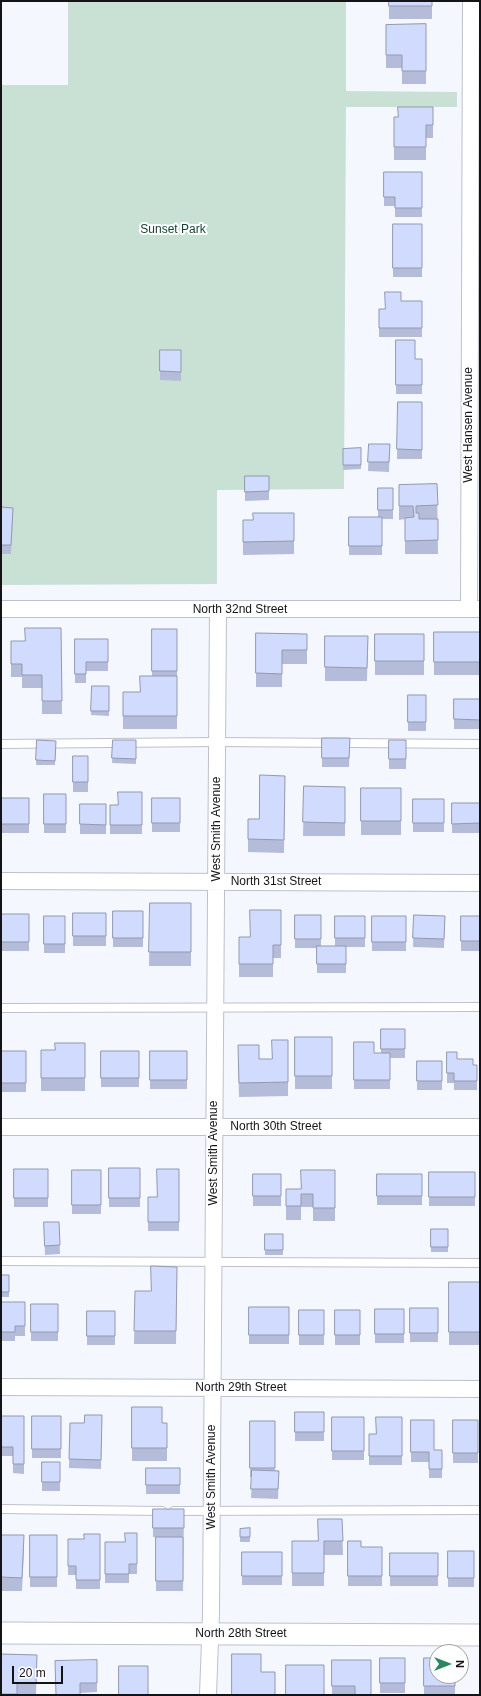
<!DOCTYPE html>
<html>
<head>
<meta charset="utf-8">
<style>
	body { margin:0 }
	#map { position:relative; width:481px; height:1696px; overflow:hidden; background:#f4f7fe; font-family:Arial,sans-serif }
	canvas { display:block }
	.frame { position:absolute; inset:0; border:2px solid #131418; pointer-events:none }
	.north { position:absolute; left:429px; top:1644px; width:40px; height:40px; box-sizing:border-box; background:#fff; border:1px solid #a1a1a3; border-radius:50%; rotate:90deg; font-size:11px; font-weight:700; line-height:16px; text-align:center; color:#131418 }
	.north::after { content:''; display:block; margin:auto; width:14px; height:18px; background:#2a875f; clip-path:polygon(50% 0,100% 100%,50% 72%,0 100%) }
	.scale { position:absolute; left:12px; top:1666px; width:51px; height:18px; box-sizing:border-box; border:2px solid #131418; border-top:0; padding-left:5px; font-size:12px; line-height:14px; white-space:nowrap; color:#131418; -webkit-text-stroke:3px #fff; paint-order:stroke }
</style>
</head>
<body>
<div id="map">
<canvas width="481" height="1696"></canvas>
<div class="frame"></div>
<div class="north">N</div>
<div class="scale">20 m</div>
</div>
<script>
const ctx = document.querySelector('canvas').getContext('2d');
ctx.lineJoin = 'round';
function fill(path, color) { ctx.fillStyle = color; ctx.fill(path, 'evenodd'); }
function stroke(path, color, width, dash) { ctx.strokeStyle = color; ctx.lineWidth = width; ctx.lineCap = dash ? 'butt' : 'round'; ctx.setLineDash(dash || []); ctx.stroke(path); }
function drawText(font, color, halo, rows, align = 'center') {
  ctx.font = font + ' Arial,sans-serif'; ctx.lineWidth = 4; ctx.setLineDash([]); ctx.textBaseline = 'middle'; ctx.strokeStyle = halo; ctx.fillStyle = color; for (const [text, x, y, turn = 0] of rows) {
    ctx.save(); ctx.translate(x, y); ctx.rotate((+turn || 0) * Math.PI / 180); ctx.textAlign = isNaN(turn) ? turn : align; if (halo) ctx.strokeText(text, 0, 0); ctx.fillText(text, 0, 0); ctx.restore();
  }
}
fill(new Path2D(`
	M68 1H346V91L457 92V107H346L344 489 217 490V584L1 585V85H68Z`), '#c8e1d4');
const service = new Path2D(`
	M1 744 217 742 480 744
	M1 1008 480 1007
	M1 1261 480 1263
	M1 1509 162 1511
	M174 1511 480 1510`);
const minor = new Path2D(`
	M1 609H480
	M469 609 471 1
	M1 881 480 883
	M1 1127H480
	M1 1387 480 1389
	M208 1695 211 1613 218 610`);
const tertiary = new Path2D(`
	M1 1633 480 1635`);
stroke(service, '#bdc1cc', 10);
stroke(minor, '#bdc1cc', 18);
stroke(tertiary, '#bdc1cc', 23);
stroke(service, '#fff', 8);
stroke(minor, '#fff', 16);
stroke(tertiary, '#fff', 21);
fill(new Path2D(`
	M389 1H432V19H389Z
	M426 24V84H402V68H386V25Z
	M433 107V138H426V160H394V117H398Z
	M384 172H422V217H395V206H384Z
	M393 224H422V277H393Z
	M401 301H422V337H379V309H385Z
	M396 340 415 359H422V394H396Z
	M160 350H181V381L160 380Z
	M398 402H422V459H397Z
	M369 444H390L389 472 368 471Z
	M361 448V469L343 470V449Z
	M245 476 269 491V500L245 501Z
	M437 484 438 554H405V519L399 520V485Z
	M378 488H393V519H382V555H349V517H378Z
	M1 507 13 517 11 554H1Z
	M294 513V554L243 555V520H253Z
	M61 628 62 714H42V688H22V677H11V641H25Z
	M152 629H177V729H123V692H140L152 676Z
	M434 632H480V675H434Z
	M256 633 307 634V664H282V687H256Z
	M375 634H424V675H375Z
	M325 636H368L367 681H325Z
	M75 639H108V671H86V683H75Z
	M92 686H109V716L91 715Z
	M408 695H426V731H408Z
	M454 699H480V729H454Z
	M322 738H350L349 767H322Z
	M37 740 56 741 55 765H36Z
	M113 740H136V764L112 763Z
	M389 740H406V769H389Z
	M73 756H88V792H73Z
	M285 776 284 853 248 852V819H259Z
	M304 786 345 787V836H303Z
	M361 788H401V835H361Z
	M142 792V834H110V805H118Z
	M44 794H66V833H44Z
	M1 798H29V833H1Z
	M152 798H180V832H152Z
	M413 799H444V832H413Z
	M452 803H480V833H452Z
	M80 804H106V834H80Z
	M150 903H191V966H149Z
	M281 910V958H273V977H239V937H250Z
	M113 911H143V947H113Z
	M73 913H106V946H73Z
	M1 914H29V951H1Z
	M295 915H321V946H335V916H365V947H346V973H317V948H295Z
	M414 915 445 916 444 948 413 947Z
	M44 916H65V953H44Z
	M372 916H406V951H372Z
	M461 916H480V951H461Z
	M381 1029H405V1058H390V1089H354V1042L374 1053H381Z
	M295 1037H332V1089H295Z
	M272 1040H288V1096L239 1097 238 1059H272Z
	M85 1043V1091H41V1050H55Z
	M1 1051H26V1092H1Z
	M101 1051H139V1087H101Z
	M150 1051H187V1089H150Z
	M447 1052 457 1059 473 1065H477V1090H454V1083H447Z
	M417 1061H442V1090H417Z
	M109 1168H140V1207H109Z
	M14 1169H48V1207H14Z
	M179 1169V1231H148V1197H157Z
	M72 1170H101V1214H72Z
	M335 1170V1221H313V1207H301V1220H286V1189H301Z
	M429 1172H475V1206H429Z
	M253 1174H281V1206H253Z
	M377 1174H422V1205H377Z
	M44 1222H59L60 1254 45 1255Z
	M431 1229H448V1252H431Z
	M265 1234H283V1255H265Z
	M177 1267 176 1344H134L135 1291H151Z
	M1 1275H9V1297H1Z
	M449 1282H480V1345H449Z
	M1 1302H25V1336H15V1341H1Z
	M31 1304H58V1341H31Z
	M249 1307H289V1344H249Z
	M410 1308H438V1342H410Z
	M375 1309H404V1343H375Z
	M299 1310H324V1345H299Z
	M335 1310H360V1345H335Z
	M87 1311H115V1345H87Z
	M132 1407 162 1423H167V1461H132Z
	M295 1412H324V1441H295Z
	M102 1415 101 1469 69 1468 70 1423H84Z
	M1 1416H24V1474L13 1473V1456H1Z
	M32 1416H61V1458H32Z
	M332 1417H364V1460H332Z
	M402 1417V1465H369V1434H376Z
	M411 1420 434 1450H442V1478H429V1462H411Z
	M453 1420H478V1463H453Z
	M250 1421H275V1470L279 1471 278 1499 251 1498 252 1477H250Z
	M42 1462H60V1491H42Z
	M146 1468H180V1494H146Z
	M153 1509H184L183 1591H156V1537H153Z
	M342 1519 343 1555H324V1586H292V1541H318Z
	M250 1528V1542H240V1529Z
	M137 1533V1574H129V1583H105V1542H125Z
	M100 1534V1589H76V1575H68V1539H84Z
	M1 1535 24 1549 22 1591H1Z
	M30 1535H57V1587H30Z
	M348 1541 361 1547H382V1586H348Z
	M448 1551H474V1587H448Z
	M242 1552H282V1585H242Z
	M390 1553H438V1586H390Z
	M1 1654 37 1655 36 1695H1Z
	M380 1658H405V1693H380Z
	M424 1658 455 1676V1695H424Z
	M97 1660V1692L80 1693V1695H56Z
	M332 1660 371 1695H332Z`), '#b4bcda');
const building = new Path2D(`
	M389 1H432V6H389Z
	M426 24V71H402V55H386V25Z
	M398 107H433V125H426V147H394V117H398Z
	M384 172H422V208H395V197H384Z
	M393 224H422V268H393Z
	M385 292H401V301H422V328H379V309H385Z
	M396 340H415V359H422V385H396Z
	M160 350H181V372L160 371Z
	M398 402H422V450L397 449Z
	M369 444H390L389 462H368Z
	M361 448V465H343V449Z
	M245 476H269V491L245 492Z
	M437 484 438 505 416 506V513H419V519H438V540L405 541V518L414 517 413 506H399V485Z
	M378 488H393V510H378Z
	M1 507 13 508 11 545H1Z
	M253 513H294V541L243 542V520H253Z
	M349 517H382V546H349Z
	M25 628H61L62 701H42V675H22V664H11V641H25Z
	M152 629H177V671H152Z
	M434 632H480V662H434Z
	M256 633 307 634V650H282V674L256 673Z
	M375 634H424V661H375Z
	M325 636H368L367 668 325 667Z
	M75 639H108V662H86V674H75Z
	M140 676H177V716H123V692H140Z
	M92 686H109V711H91Z
	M408 695H426V722H408Z
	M454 699H480V720L454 719Z
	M322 738H350L349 758H322Z
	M37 740 56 741 55 761 36 760Z
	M113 740H136V759L112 758Z
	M389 740H406V759H389Z
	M73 756H88V782H73Z
	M260 775 285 776 284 840 248 839V819H259Z
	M304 786 345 787V823L303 822Z
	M361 788H401V821H361Z
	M118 792H142V825H110V805H118Z
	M44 794H66V824H44Z
	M1 798H29V824H1Z
	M152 798H180V823H152Z
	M413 799H444V823H413Z
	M452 803H480V823L452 824Z
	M80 804H106V825L80 824Z
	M150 903H191V952H149Z
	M250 910H281V945H273V964H239V937H250Z
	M113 911H143V938H113Z
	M73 913H106V936H73Z
	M1 914H29V942H1Z
	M295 915H321V939H295Z
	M414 915 445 916 444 939 413 938Z
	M44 916H65V944H44Z
	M335 916H365V938H335Z
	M372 916H406V942H372Z
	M461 916H480V941H461Z
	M317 946H346V964H317Z
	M381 1029H405V1049H381Z
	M295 1037H332V1076H295Z
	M272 1040H288V1082L239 1083 238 1045H259V1059H272Z
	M354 1042H374V1053H390V1080H354Z
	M55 1043H85V1078H41V1050H55Z
	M1 1051H26V1083H1Z
	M101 1051H139V1078H101Z
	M150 1051H187V1080H150Z
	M447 1052H457V1059H473V1065H477V1081H454V1073H447Z
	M417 1061H442V1081H417Z
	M109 1168H140V1198H109Z
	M14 1169H48V1198H14Z
	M157 1169H179V1222H148V1197H157Z
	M72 1170H101V1205H72Z
	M301 1170H335V1208H313V1194H301V1206H286V1189H301Z
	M429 1172H475V1197H429Z
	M253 1174H281V1196H253Z
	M377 1174H422V1196H377Z
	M44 1222H59L60 1245 45 1246Z
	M431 1229H448V1247H431Z
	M265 1234H283V1250H265Z
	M151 1266 177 1267 176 1331H134L135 1291H151Z
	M1 1275H9V1292H1Z
	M449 1282H480V1332H449Z
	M1 1302H25V1326H15V1332H1Z
	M31 1304H58V1332H31Z
	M249 1307H289V1335H249Z
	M410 1308H438V1333H410Z
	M375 1309H404V1334H375Z
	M299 1310H324V1335H299Z
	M335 1310H360V1335H335Z
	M87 1311H115V1336H87Z
	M132 1407H162V1423H167V1448H132Z
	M295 1412H324V1432H295Z
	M85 1415H102L101 1460 69 1459 70 1423H84Z
	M1 1416H24V1464H13V1447H1Z
	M32 1416H61V1449H32Z
	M332 1417H364V1451H332Z
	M376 1417H402V1456H369V1434H376Z
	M411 1420H434V1450H442V1469H429V1452H411Z
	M453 1420H478V1453H453Z
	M250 1421H275V1468H250Z
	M42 1462H60V1482H42Z
	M146 1468H180V1485H146Z
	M252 1470 279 1471 278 1489H251Z
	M153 1509H184V1528H153Z
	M318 1519H342L343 1541H324V1573H292V1541H318Z
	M250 1528V1537H240V1529Z
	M125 1533H137V1564H129V1574H105V1542H125Z
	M84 1534H100V1580H76V1566H68V1539H84Z
	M1 1535H24L22 1578 1 1577Z
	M30 1535H57V1577H30Z
	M156 1537H183V1581H156Z
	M348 1541H361V1547H382V1576H348Z
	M448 1551H474V1578H448Z
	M242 1552H282V1576H242Z
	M390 1553H438V1576H390Z
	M1 1654 37 1655 36 1683H17V1694H1Z
	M232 1654H261V1672H275V1695H232Z
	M380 1658H405V1683H380Z
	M424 1658H437V1676H455V1686H424Z
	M97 1660V1683H80V1695H56L55 1661Z
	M332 1660H371V1695H355V1686H332Z
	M286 1665H324V1695H286Z
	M119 1666H148V1695H119Z`);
fill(building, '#d1dbfd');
stroke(building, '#9299b1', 1);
drawText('12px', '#144431', '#fff', [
	["Sunset Park",173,230]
]);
drawText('12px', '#131418', '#fff', [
	["West Hansen Avenue",469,425,-90],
	["North 32nd Street",240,610],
	["West Smith Avenue",217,829,-90],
	["North 31st Street",276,882],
	["North 30th Street",276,1127],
	["West Smith Avenue",214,1153,-90],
	["North 29th Street",241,1388],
	["West Smith Avenue",212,1477,-90],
	["North 28th Street",241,1634]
]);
</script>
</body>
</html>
